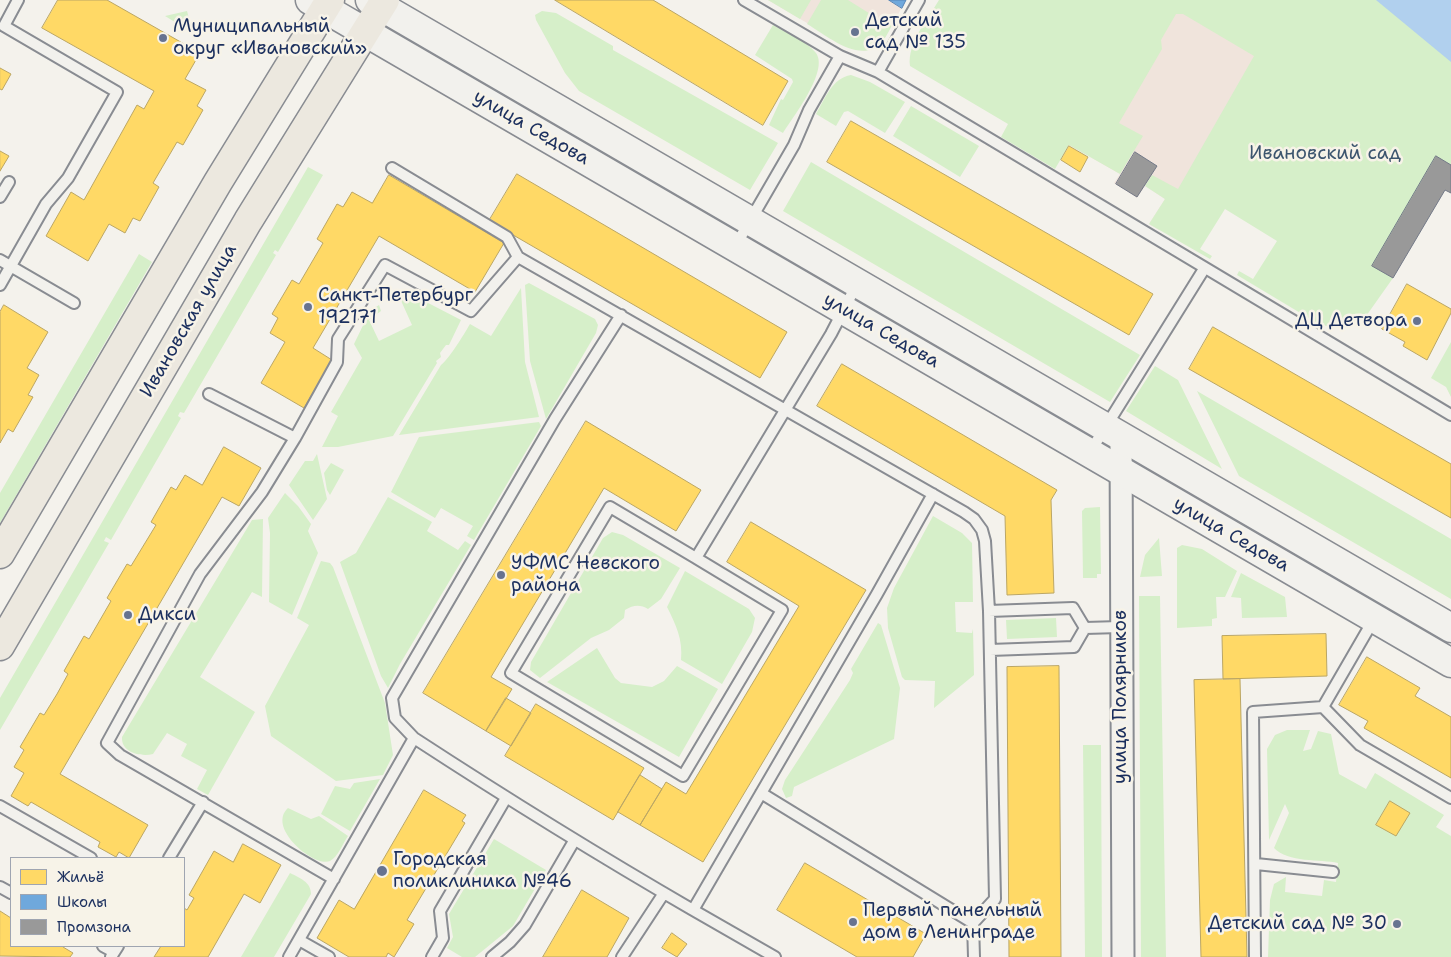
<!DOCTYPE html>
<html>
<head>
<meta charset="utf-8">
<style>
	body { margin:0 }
	#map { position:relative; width:1451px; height:957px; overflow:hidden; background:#f4f2ec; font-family:"Shantell Sans",sans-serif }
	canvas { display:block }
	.legend { position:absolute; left:10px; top:857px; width:175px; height:90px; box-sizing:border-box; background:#f7f3e8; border:1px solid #9fa5b1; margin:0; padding:6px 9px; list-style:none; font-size:15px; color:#1b2f5e }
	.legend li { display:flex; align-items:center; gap:10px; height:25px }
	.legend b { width:25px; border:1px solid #9fa5b1 }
</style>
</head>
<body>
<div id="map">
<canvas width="1451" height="957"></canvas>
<ul class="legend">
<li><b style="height:14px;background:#ffd966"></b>Жильё</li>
<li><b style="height:14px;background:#6fa8dc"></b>Школы</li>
<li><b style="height:14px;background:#999"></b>Промзона</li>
</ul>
</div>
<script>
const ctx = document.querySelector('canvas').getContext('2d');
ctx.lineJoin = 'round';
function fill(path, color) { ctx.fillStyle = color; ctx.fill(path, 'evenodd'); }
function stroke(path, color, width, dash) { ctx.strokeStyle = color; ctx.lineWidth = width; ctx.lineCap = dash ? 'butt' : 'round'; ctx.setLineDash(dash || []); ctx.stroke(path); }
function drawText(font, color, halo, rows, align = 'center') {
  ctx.font = font + ' "Shantell Sans",sans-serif'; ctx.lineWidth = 5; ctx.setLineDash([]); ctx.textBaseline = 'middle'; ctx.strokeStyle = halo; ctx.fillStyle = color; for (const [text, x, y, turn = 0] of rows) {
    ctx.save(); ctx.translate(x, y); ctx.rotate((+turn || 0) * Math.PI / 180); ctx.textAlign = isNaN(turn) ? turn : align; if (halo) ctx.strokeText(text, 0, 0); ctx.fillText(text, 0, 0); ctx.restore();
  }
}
fill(new Path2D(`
	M768 0H906L883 41 875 47 865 51 846 46Z
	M1151 0 1288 33 1159 230 1149 224 1165 199 1145 186 1137 198 1114 183 1120 174 1069 145Z`), '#f0e4dc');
fill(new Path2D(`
	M768 0H811L800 19Z
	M821 0H848L880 20H888L893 23C889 31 885 40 878 46 856 62 825 34 807 24Z
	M939 0H1451V165L1373 266 1393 278 1364 319 1349 326 1333 328 1317 323 1237 275 1239 271 1253 279 1277 241 1225 209 1200 249 1212 256 1210 259 1149 224 1165 199 1145 186 1152 175 1178 189 1254 56 1183 14H1176L1161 40 1162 49 1119 123 1143 136 1120 174 1069 145 1055 169 1001 137 1008 124 910 66C907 43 928 19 939 0Z
	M187 11 193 33 165 16Z
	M542 11 556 13 613 46V50L778 143 750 190 579 91 565 73 536 20 535 15Z
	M773 25C786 33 807 41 816 53 829 71 793 117 783 133L769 125 781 99 783 100 793 82 792 79 755 55Z
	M851 75 870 82 905 102 885 133 848 111 844 112 836 126 816 114C825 99 832 78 851 75Z
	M911 106 979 146 960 177 893 136Z
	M811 162 1140 355 1110 402 783 211Z
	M308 167 323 175 278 252 275 250 273 253 276 255 184 413 180 412 178 416 181 418 111 540 106 537 104 541 109 543 0 730V698Z
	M139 254 152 262 0 523V493Z
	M529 283 595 319 598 325 596 333 546 419 530 361 525 285Z
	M521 288 525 362 539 417 399 435 441 365C449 359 463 336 470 324L491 336Z
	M405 291 461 320 449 345H446L440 353 441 357 436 361 437 363 393 436 338 447H322L338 416 331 412 362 358 354 344 370 311 379 305 381 311 369 320 379 341 412 325 398 294Z
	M1451 342V397L1446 387 1431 378Z
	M1155 366 1178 380 1222 469 1126 411Z
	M1197 391 1451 539V599L1239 476Z
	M539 422 541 426 474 540 467 536 473 526 441 508 435 518 391 492 419 437Z
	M317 454 327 499 313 520 289 485 305 461H313Z
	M331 463 344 470 330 495 327 490 324 473Z
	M285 493 298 506 311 524 308 531 318 553 292 615 269 602 270 533 268 518Z
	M388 497 432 522 427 531 458 550 465 541 471 545 400 664 388 688 381 676 340 562 356 553Z
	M1100 507 1101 574H1097V578H1083L1082 511 1085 508Z
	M933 516 962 533 972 543 973 602H955L956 632 972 633 973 629 974 675 934 708 935 681 905 680 902 677 888 628 887 608 894 588Z
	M263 519 262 597 252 592 200 677 255 712 208 795 197 789 207 770 181 756 187 744 167 733 153 754C141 757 121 753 122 737L252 520Z
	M612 532 623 535 680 568 661 599 648 609C640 604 633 605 625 610L624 618 609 630 591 638 540 678 530 670 531 662 603 538Z
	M1159 538 1162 576 1140 577 1145 555Z
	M1182 545 1202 549 1237 571 1225 597H1216L1217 618 1212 619V626L1177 628V548Z
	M321 561 330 563 333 567 385 703 393 755 383 775 336 781 271 736 265 706 309 625 297 618Z
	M685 571 749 609 755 618 752 632 722 684 681 660C683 639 676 625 667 607Z
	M1241 573 1285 597 1287 617 1242 618 1241 598 1231 597Z
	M1139 596H1160L1166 957H1141Z
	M1056 618 1057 637 1007 639 1006 620Z
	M878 623 881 625 900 688 894 739 794 787 792 796 786 798 782 789 785 780 850 680 853 673 851 669Z
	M597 648 615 678 621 683 652 687 664 681 677 666 718 689 679 757 547 682Z
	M1287 730H1310L1303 751 1311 749 1318 731 1331 734 1339 774 1366 789 1375 773 1444 815 1436 827 1451 836V957H1268L1270 900 1274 884 1286 877 1285 892 1322 896 1324 880 1336 882 1338 863C1320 859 1288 863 1274 848L1289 813 1285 804 1269 840 1267 749 1275 735Z
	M1083 745H1101L1102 957H1085Z
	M380 779 350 831 321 814 335 786 350 789 354 783Z
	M288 808 311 819 319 816 348 836C343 843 338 857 330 861 315 868 266 828 288 808Z
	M494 839 546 870 513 926 475 957H462L447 948 453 937 449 914Z
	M290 873C300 878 311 882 311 894L274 957H241Z`), '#d6efc9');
fill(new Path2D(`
	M1376 0H1451V62Z`), '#b1d0ee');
const homes = new Path2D(`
	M58 0H107L200 53 185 79 206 90 197 106 203 110 183 145 177 142 153 183 159 187 140 221 133 218 125 233 109 224 88 261 46 236 71 192 84 200 137 105 144 109 154 91 42 28Z
	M555 0H653L788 81 763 125Z
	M0 68 11 74 2 90 0 89Z
	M851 121 1153 294 1129 335 827 162Z
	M1069 146 1088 157 1080 172 1061 160Z
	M0 151 9 156 0 171Z
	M517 174 787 332 760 378 489 221Z
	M389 175 504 243 475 292 379 236 313 348 332 360 304 408 261 383 285 342 270 333 278 318 272 314 292 280 299 284 323 243 317 239 337 204 343 207 352 192 372 203Z
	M1407 284 1451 309V313L1427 360 1403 346 1405 342 1382 329Z
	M4 305 48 332 27 368 39 375 28 395 33 397 13 432 8 429 0 443V312Z
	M1213 327 1451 464V518L1189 369Z
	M842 364 1057 490 1051 500 1054 593 1007 595 1005 516 817 406Z
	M586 421 701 490 676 531 604 488 491 677 512 689 486 731 423 693Z
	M224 447 261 468 239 506 222 497 60 774 148 825 129 858 119 852 116 857 98 847 100 842 31 802 28 806 11 796 24 773 14 767 24 750 20 747 40 713 44 715 57 694 68 674 64 671 84 636 89 639 111 601 107 598 127 564 131 566 156 525 151 522 171 487 176 490 185 475 202 485Z
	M751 522 866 590 703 862 640 825 666 782 686 794 799 606 727 562Z
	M1326 634 1327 676 1223 679 1222 636Z
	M1367 657 1420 688 1415 696 1451 717V778L1364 728 1368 721 1339 705Z
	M1059 666 1061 957H1009L1007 667Z
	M1240 679 1247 957H1201L1194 680Z
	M506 698 531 713 511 746 486 731Z
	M536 704 644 768 613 820 505 756Z
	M640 775 662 789 640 825 618 812Z
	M424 790 466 815 462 821 465 823 407 920 414 924 394 957 388 953 386 957H349L317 938 339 900 354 909Z
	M1390 801 1410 813 1396 836 1376 825Z
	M243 844 281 865 260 903 244 894 208 957H154L161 946H184V908L187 910 194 898 189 895 214 851 233 862Z
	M805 863 926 934 913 957H857L777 910Z
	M582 890 629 918 607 957H543Z
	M0 911 11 918V946H64L63 947 73 953 70 957 0 956Z
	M672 933 687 944 677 957 662 948Z`);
fill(homes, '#ffd966');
stroke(homes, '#bba664', 1);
const schools = new Path2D(`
	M889 0H906L902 8Z`);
fill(schools, '#6fa8dc');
stroke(schools, '#5684b6', 1);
const industry = new Path2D(`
	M1135 152 1157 166 1137 197 1116 184Z
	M1436 156 1451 165V193L1445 190 1393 278 1372 266Z`);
fill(industry, '#999');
stroke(industry, '#737987', 1);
const service = new Path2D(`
	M744 0 840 56 878 72 1451 415
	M878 72 919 0
	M392 168 507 237 518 257
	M0 197 9 182
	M736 245 794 145 809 110 840 56
	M0 260 74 303
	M0 285 46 204 68 178 117 92 4 26 18 0
	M621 315 555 419 392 698 395 718 414 738C506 798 598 855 693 910L877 594 933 494
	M209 394 295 438
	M1090 452 1204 269
	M696 558 782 610 683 776 511 673 610 507 696 558 831 334 857 284
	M989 611 1073 608 1085 628
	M990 650 1074 647 1085 628 1120 627
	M1323 707 1360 745 1451 798
	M1323 707 1374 619
	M761 793 973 923
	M0 806 91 858
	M169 858 203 802
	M1256 864 1333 872
	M334 879 120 755 107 743 200 574 262 492 295 438 337 362 338 339 385 265 471 311 518 257 964 512 974 519 982 530 985 541 989 611 995 899 973 923 974 957
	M0 887 11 893
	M693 910 775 957
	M299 940 329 957
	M103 946 114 952
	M111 957 118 946
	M289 957 414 738
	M432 957 443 938 440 911 506 798
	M492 957 510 942 525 925 574 841
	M622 957 664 893
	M1255 957 1253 712 1323 707`);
const minor = new Path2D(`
	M1121 437 1123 957`);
const secondary = new Path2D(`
	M310 0 1451 663
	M370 0 1451 628`);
const primary = new Path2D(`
	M0 554 218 182 330 0
	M0 646 248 221 385 0`);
stroke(service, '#898c92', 14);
stroke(minor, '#898c92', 25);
stroke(secondary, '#898c92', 31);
stroke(primary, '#898c92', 31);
stroke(service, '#f2f1ed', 10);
stroke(minor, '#f2f1ed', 21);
stroke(secondary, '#f2f1ed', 28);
stroke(primary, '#ece8df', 28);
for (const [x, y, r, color] of [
	[855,32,5,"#677390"],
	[163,38,5,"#677390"],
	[308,307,5,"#677390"],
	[1417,321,5,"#677390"],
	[501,575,5,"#677390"],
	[128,615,5,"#677390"],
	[382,871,6,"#677390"],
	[853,922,5,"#677390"],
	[1397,924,5,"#677390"]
]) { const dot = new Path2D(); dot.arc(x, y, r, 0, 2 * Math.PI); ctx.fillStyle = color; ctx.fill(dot); stroke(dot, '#f7f3e8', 2); }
drawText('19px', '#1b2f5e', '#f7f3e8', [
	["Детский",865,21],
	["сад № 135",865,43],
	["Муниципальный",173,27],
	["округ «Ивановский»",173,49],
	["Санкт-Петербург",318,296],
	["192171",318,318],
	["ДЦ Детвора",1407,321,"right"],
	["УФМС Невского",511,564],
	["района",511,586],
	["Дикси",138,615],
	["Городская",393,860],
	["поликлиника №46",393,882],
	["Первый панельный",863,911],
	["дом в Ленинграде",863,933],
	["Детский сад № 30",1387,924,"right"]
], 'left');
drawText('19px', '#1b2f5e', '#f7f3e8', [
	["улица Седова",531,128,30],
	["Ивановская улица",189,321,-60],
	["улица Седова",881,331,30],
	["улица Седова",1231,535,30],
	["улица Полярников",1121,697,-90]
]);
drawText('19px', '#3c556e', '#f7f3e8', [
	["Ивановский сад",1325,154]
]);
</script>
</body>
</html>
